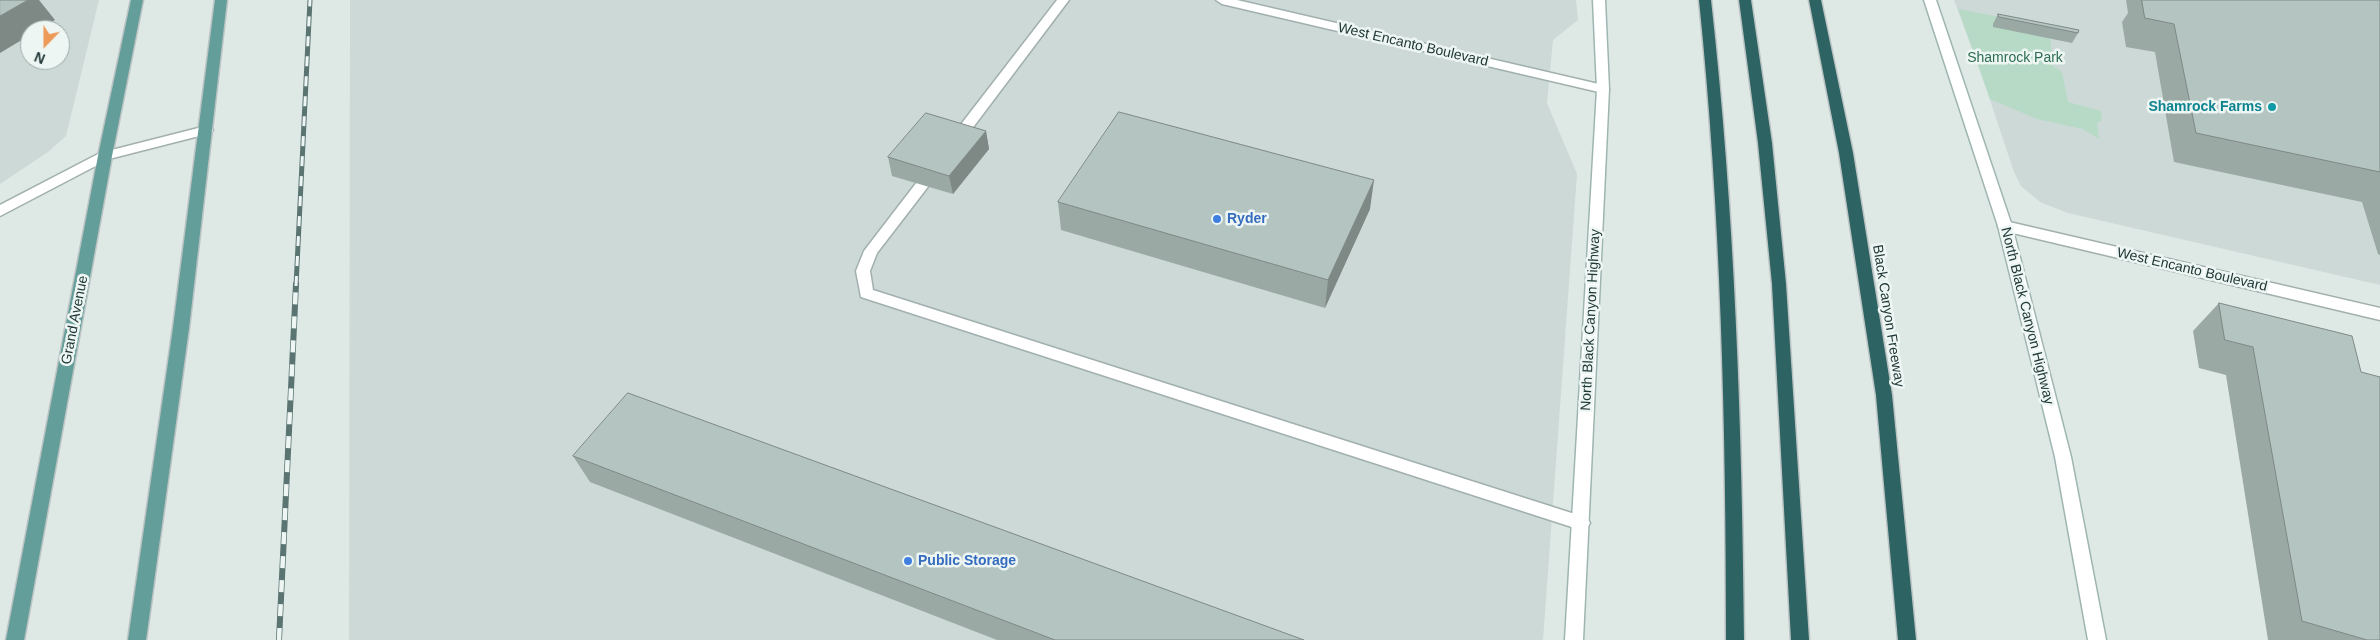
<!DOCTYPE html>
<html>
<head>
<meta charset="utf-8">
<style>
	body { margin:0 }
	#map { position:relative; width:2380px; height:640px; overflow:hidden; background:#dee9e6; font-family:Arial,sans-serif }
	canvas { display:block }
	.north { position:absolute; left:20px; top:20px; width:50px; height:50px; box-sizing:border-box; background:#eef6f4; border:1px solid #9caaa8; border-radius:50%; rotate:202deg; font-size:14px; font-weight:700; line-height:20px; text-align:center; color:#203836 }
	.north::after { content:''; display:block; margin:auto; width:18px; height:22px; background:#ed9a58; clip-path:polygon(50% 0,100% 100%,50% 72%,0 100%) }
</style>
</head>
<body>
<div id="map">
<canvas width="2380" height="640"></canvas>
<div class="north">N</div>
</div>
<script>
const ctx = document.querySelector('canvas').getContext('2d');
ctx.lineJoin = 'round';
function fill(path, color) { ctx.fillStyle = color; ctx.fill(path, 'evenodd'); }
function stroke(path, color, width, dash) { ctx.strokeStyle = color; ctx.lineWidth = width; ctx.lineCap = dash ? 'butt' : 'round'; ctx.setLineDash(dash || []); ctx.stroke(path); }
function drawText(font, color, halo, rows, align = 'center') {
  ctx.font = font + ' Arial,sans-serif'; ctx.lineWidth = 5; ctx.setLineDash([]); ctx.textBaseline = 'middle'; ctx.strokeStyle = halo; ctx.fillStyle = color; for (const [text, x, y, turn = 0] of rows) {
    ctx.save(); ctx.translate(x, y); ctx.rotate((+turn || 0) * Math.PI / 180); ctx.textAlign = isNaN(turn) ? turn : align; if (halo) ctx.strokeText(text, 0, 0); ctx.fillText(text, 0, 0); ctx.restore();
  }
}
fill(new Path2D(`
	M8 0H99L66 136 48 152 0 184V4ZM30 30H60V60H30Z
	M350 0H1576L1578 20 1553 40 1547 103 1577 174 1543 640H349Z
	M1954 0H2380V285L2068 213 2040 202 2021 186 2014 172 1978 64Z`), '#ccd9d6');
fill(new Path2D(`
	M1958 9 2049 26 2053 66 2062 72 2068 102 2101 111 2102 120 2097 123 2099 139 2083 129 2037 119 1990 99Z`), '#b7dac7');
const service = new Path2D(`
	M1057 0H1069L962 142H952L950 139 952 136Z
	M922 180 927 182 929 185 927 188 877 253 870 271 873 290 1581 516 1587 518 1590 523 1587 528 1581 530 861 297 856 271 864 251 917 182Z`);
const minor = new Path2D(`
	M206 126 213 130 211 133 109 159 0 216V205L100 153Z
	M2005 221 2380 308V320L2000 230 1998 226 2000 222Z`);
const tertiary = new Path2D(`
	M1216 0H1237L1603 85 1609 89 1603 93 1222 4Z`);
const secondary = new Path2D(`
	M1593 0H1605L1609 89 1583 640H1565L1597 89Z
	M1924 0H1936L2012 226 2071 457 2106 640H2088L2055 457 1998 226Z`);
const primary = new Path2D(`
	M131 0H143L112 156 24 640H6L98 156Z
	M215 0H227L189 328 146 640H128L173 328Z`);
const motorway = new Path2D(`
	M1699 0H1711C1735 213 1742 426 1744 640H1726C1726 426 1721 213 1699 0Z
	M1739 0H1751L1772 143 1786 284 1809 640H1791L1772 284 1758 143Z
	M1809 0H1821L1853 153 1892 395 1916 640H1898L1876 395 1839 153Z`);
stroke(service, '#a1b0ae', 3);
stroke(minor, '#a1b0ae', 3);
stroke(tertiary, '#a1b0ae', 3);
stroke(secondary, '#9eb5b1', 3);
stroke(primary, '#bcc3c3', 3);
stroke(motorway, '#bcc3c3', 3);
fill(service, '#fff');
fill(minor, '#fff');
fill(tertiary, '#fff');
fill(secondary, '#fff');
fill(primary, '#649e9a');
fill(motorway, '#2d6363');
const railFar1 = new Path2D(`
	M296 286 310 0`);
const rail = new Path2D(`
	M279 640 296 284`);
stroke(railFar1, '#5a7472', 5);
stroke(rail, '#5a7472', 6);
stroke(railFar1, '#eef6f4', 3, [10]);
stroke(rail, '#eef6f4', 4.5, [12]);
fill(new Path2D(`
	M2126 0H2380V255L2378 254 2362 202 2174 162 2155 52 2126 47 2122 22 2128 13Z
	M1998 14 2078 33 2072 43 1993 27V24Z
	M986 131 989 149 953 194 892 176 888 157Z
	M1058 202 1370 209 1325 308 1061 230Z
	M2219 303 2361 372 2380 640H2268L2226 375 2199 368 2193 331Z
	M573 456 1304 640H997L590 482Z`), '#9ba9a5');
fill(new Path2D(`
	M28 0H39L55 20 38 30H30V35L0 53V16Z
	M986 131 989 149 953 194 949 176Z
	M1374 180 1370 209 1325 308 1328 280Z`), '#7e8986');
const building = new Path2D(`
	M0 0H28L0 16Z
	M2142 0H2380V172L2196 133 2174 24 2145 18Z
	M1998 14 2079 30 2078 33 1999 17Z
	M1119 112 1374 180 1328 280 1058 202Z
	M926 113 986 131 949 176 888 157Z
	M2219 303 2352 336 2361 372 2380 377V640H2367L2302 621 2253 347 2225 340Z
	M628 393 1304 640H1055L573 456Z`);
fill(building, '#b4c4c0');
stroke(building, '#7e8986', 1);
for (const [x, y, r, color] of [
	[2272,107,5,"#0f9aa8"],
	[1217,219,5,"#3f7fe0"],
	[908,561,5,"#3f7fe0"]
]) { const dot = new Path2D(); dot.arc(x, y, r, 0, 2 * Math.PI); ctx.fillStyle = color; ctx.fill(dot); stroke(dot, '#eef6f4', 2); }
drawText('14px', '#203836', '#eef6f4', [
	["West Encanto Boulevard",1413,45,13],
	["West Encanto Boulevard",2192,270,13],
	["Black Canyon Freeway",1888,316,81],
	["North Black Canyon Highway",2027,316,76],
	["Grand Avenue",75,320,-79],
	["North Black Canyon Highway",1591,320,-87]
]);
drawText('14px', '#2c6d52', '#eef6f4', [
	["Shamrock Park",2015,58]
]);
drawText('bold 14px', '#0d838f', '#eef6f4', [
	["Shamrock Farms",2262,107]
], 'right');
drawText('bold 14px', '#366cbe', '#eef6f4', [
	["Ryder",1227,219],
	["Public Storage",918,561]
], 'left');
</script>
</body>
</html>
